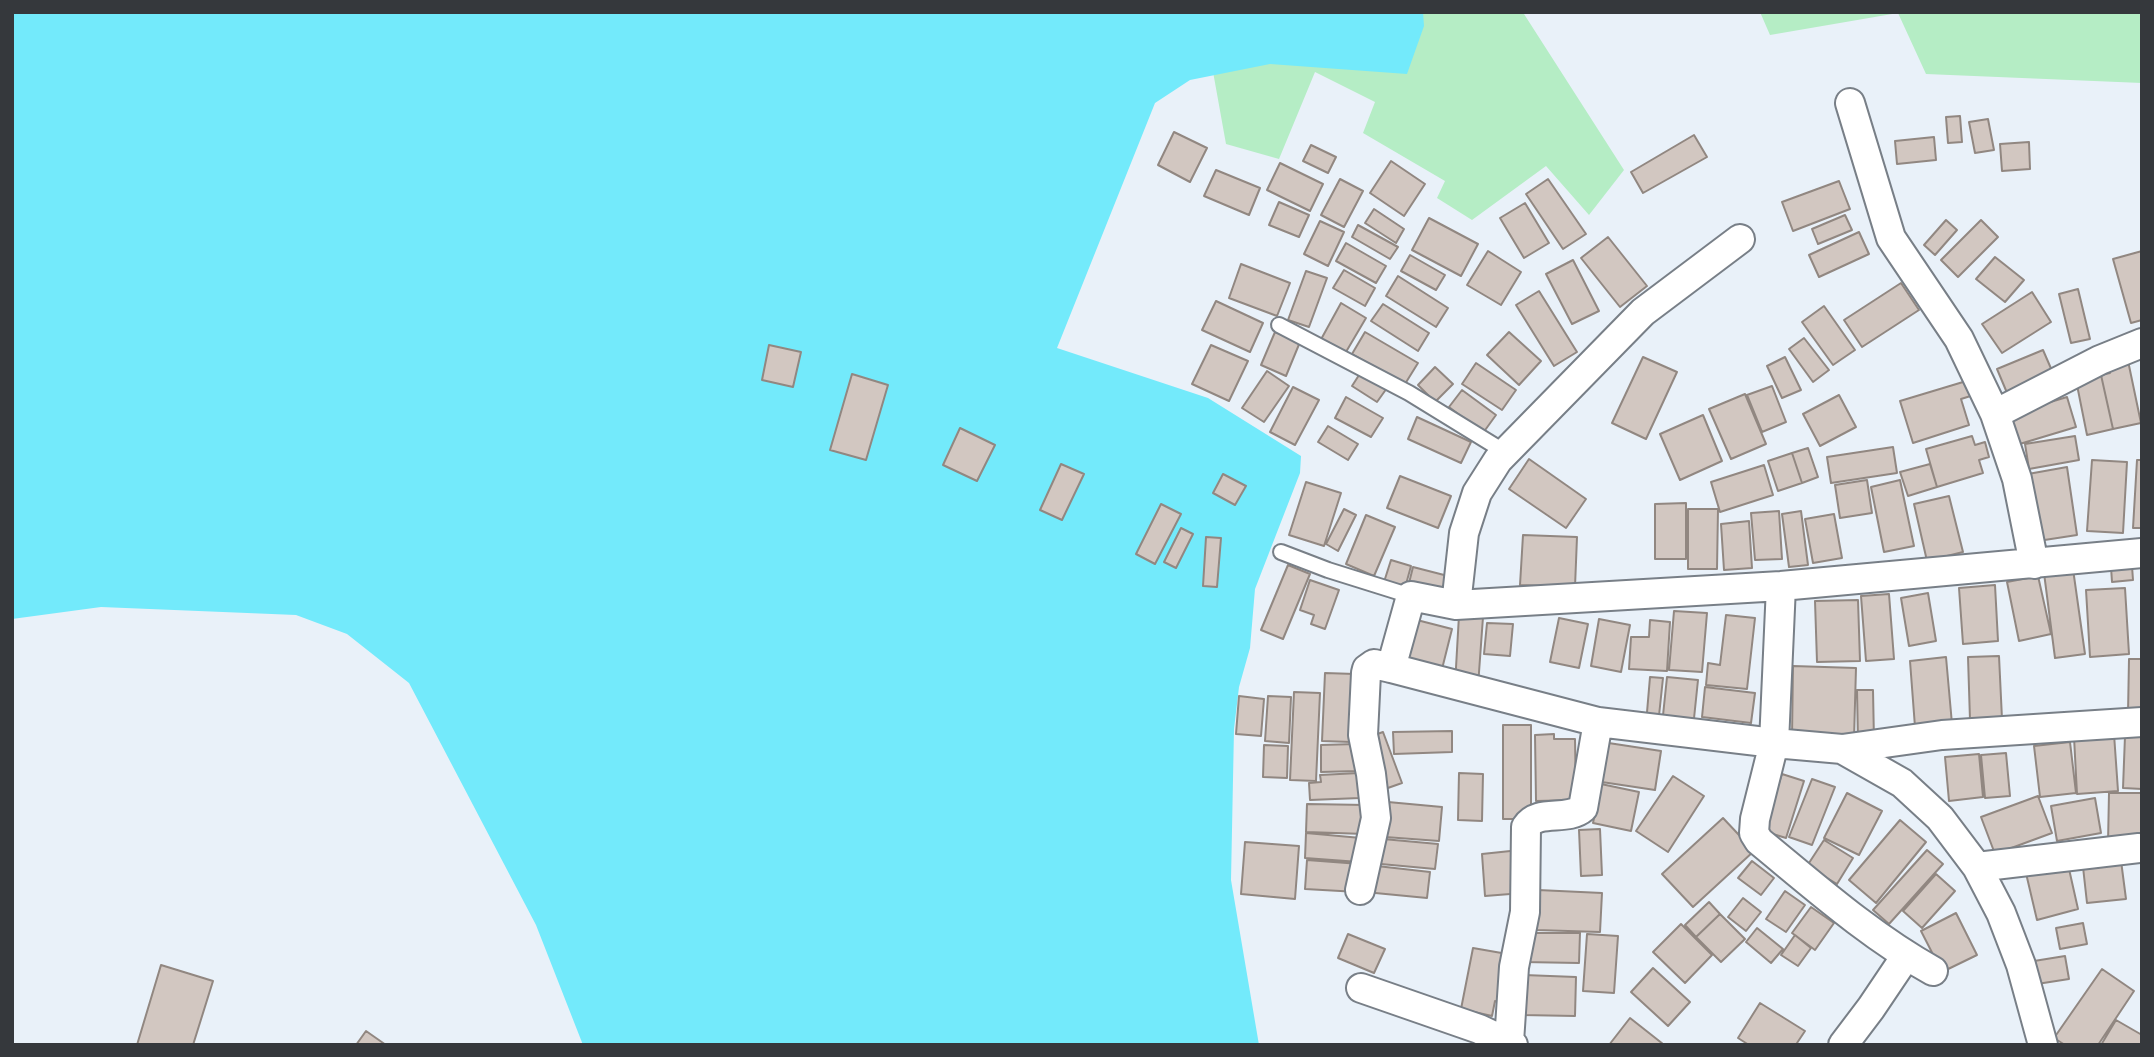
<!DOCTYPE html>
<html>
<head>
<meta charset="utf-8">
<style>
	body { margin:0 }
	#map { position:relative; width:2154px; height:1057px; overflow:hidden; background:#e9f1f9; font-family:Quicksand,sans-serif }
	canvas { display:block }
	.frame { position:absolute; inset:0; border:14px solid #35383c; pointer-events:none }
</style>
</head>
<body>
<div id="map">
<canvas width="2154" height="1057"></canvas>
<div class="frame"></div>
</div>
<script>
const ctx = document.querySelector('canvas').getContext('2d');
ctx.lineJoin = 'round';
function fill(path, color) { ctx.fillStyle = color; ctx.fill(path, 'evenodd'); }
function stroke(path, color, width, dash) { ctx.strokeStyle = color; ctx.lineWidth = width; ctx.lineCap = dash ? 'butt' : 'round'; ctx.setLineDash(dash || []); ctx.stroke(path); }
fill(new Path2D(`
	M1035 12H1526L1524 14 1624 170 1589 215 1546 166 1472 220 1437 198 1445 181 1363 133 1375 102 1315 72 1279 159 1226 144 1203 16Z
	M1760 12H2142V83L1926 74 1898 13 1770 35Z`), '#b5edc5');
fill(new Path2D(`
	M12 12H1423L1424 26 1407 74 1270 64 1190 80 1155 103 1057 348 1208 398 1301 456 1300 473 1255 589 1250 648 1239 687 1234 729 1231 880 1259 1045H583L536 925 409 683 347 634 296 615 101 607 12 619Z`), '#73eafb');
const building = new Path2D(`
	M1960 116 1962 142 1948 143 1946 117Z
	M1988 119 1994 150 1975 153 1969 122Z
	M1174 132 1207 148 1190 182 1158 165Z
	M1694 135 1707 157 1643 193 1631 172Z
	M1934 137 1936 160 1897 164 1895 141Z
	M2029 142 2030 169 2002 171 2000 144Z
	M1311 145 1336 157 1328 173 1303 161Z
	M1391 161 1425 184 1404 216 1370 193Z
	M1280 163 1323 184 1310 211 1267 190Z
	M1216 170 1260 188 1249 215 1204 196Z
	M1340 179 1363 191 1344 227 1321 215Z
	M1548 179 1586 234 1563 249 1526 194Z
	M1839 181 1850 209 1793 231 1782 202Z
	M1279 202 1309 215 1299 237 1269 225Z
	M1525 203 1549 243 1524 258 1500 218Z
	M1374 209 1404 229 1396 243 1365 223Z
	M1845 215 1852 230 1818 244 1812 229Z
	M1429 218 1478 244 1461 276 1412 250Z
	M1946 220 1957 230 1935 255 1924 245Z
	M1981 220 1998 237 1958 277 1941 260Z
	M1320 221 1344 232 1328 266 1304 254Z
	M1358 225 1398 247 1390 259 1352 237Z
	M1859 232 1869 254 1819 277 1809 255Z
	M1608 237 1647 286 1620 307 1581 258Z
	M1346 243 1386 266 1376 283 1336 261Z
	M1488 251 1521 272 1501 305 1467 285Z
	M2142 251V320L2131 323 2113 259Z
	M1410 255 1445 275 1436 290 1401 271Z
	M1995 257 2024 280 2005 302 1976 279Z
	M1573 260 1599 311 1572 324 1546 274Z
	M1241 264 1290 283 1277 316 1229 298Z
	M1344 270 1375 288 1365 306 1333 288Z
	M1306 271 1327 278 1309 327 1288 320Z
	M1398 276 1448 308 1436 327 1386 296Z
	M1901 283 1919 310 1862 347 1844 320Z
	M2078 289 2090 339 2071 343 2059 294Z
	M1539 291 1577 352 1554 366 1516 305Z
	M2032 292 2051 322 2002 353 1982 324Z
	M1216 301 1263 323 1250 352 1202 330Z
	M1341 303 1366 318 1343 357 1319 343Z
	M1383 304 1429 333 1418 351 1371 321Z
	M1824 306 1855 350 1833 365 1802 322Z
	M1275 332 1300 342 1286 376 1261 365Z
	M1365 332 1418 363 1405 384 1352 354Z
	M1509 332 1541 361 1519 385 1487 355Z
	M1804 338 1829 370 1813 382 1789 349Z
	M769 345 801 352 793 387 762 380Z
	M1211 345 1248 361 1229 401 1192 384Z
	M2043 350 2056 380 2010 400 1997 369Z
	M2127 356 2141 423 2113 429 2101 375 2110 373 2107 360Z
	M1643 357 1677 372 1646 439 1612 423Z
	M1785 357 1801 390 1782 398 1767 366Z
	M1476 363 1516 390 1502 410 1462 384Z
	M1435 367 1453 384 1435 402 1418 385Z
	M1267 371 1289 386 1264 422 1242 408Z
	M1361 372 1387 388 1377 402 1352 386Z
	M852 374 888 385 866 460 830 450Z
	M2101 375 2113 429 2087 435 2076 380Z
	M1973 379 1977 394 1961 399 1969 425 1913 443 1900 401Z
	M1772 386 1786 422 1762 432 1747 395Z
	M1293 387 1319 400 1295 445 1270 432Z
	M1462 390 1496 415 1483 433 1449 407Z
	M1745 394 1766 444 1731 459 1709 409Z
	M1839 395 1856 427 1820 446 1803 414Z
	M1346 397 1383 418 1371 437 1335 418Z
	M2067 397 2076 427 2013 446 2004 416Z
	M1703 415 1722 461 1680 480 1660 434Z
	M1417 417 1471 442 1461 463 1408 439Z
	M1328 426 1358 444 1348 460 1318 442Z
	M960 428 995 445 977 481 943 465Z
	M1972 436 1975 445 1985 442 1989 457 1979 460 1983 473 1937 487 1926 449Z
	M2075 436 2079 460 2029 469 2025 444Z
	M1893 447 1897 473 1831 483 1827 457Z
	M1808 448 1818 477 1802 483 1792 453Z
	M1792 453 1802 483 1778 491 1768 461Z
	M1529 459 1586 499 1566 528 1509 489Z
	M2092 460 2127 462 2123 533 2087 531Z
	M2137 460H2142V528H2133Z
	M1061 464 1084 474 1062 520 1040 510Z
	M1930 464 1937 487 1908 496 1900 472Z
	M1764 465 1773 495 1720 512 1711 482Z
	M2067 467 2077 535 2038 541 2028 474Z
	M1223 474 1246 486 1235 505 1213 493Z
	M1400 476 1451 496 1438 528 1387 508Z
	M1867 480 1872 513 1840 518 1835 485Z
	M1900 480 1914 546 1884 552 1871 487Z
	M1306 482 1341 493 1324 546 1289 535Z
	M1949 496 1963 552 1927 561 1914 504Z
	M1686 503V559H1655V504Z
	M1161 504 1181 514 1155 564 1136 554Z
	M1344 509 1356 515 1338 551 1326 544Z
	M1688 509H1718L1717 569H1688Z
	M1779 511 1782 559 1755 560 1751 513Z
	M1801 511 1808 565 1789 567 1782 514Z
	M1834 514 1842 558 1813 563 1805 519Z
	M1366 515 1395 527 1374 576 1346 564Z
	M1749 521 1752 568 1724 570 1721 524Z
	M1181 528 1193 534 1176 568 1164 562Z
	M1523 535 1577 537 1575 587 1520 585Z
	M1206 537 1221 538 1217 587 1203 586Z
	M1391 560 1411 566 1405 588 1384 582Z
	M1288 565 1310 574 1283 639 1261 630Z
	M2132 566 2133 580 2112 582 2111 567Z
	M1413 567 1448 576 1442 600 1407 591Z
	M2073 569 2085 654 2055 658 2044 573Z
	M2038 576 2051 634 2019 641 2007 582Z
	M1310 580 1339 590 1325 629 1311 624 1314 615 1300 610Z
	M1995 585 1998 641 1963 644 1959 588Z
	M2125 588 2129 654 2090 657 2086 590Z
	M1928 593 1936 641 1909 646 1901 598Z
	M1889 594 1894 659 1866 661 1861 596Z
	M1858 600 1860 661 1817 662 1815 601Z
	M1674 611 1707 613 1702 672 1669 670Z
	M1459 615 1483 617 1478 686 1455 685Z
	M1726 615 1755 618 1747 689 1706 685 1708 663 1720 665Z
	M1559 618 1588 624 1579 668 1550 662Z
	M1413 619 1452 629 1440 677 1400 667Z
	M1599 619 1630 625 1621 672 1591 666Z
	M1650 620 1670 622 1667 671 1629 669 1631 637H1649Z
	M1487 623 1513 624 1510 656 1484 654Z
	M1999 656 2002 719 1970 720 1968 657Z
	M1946 657 1952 724 1915 727 1910 661Z
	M2129 659H2142V714L2128 713Z
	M1793 666 1856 668 1854 739 1792 737Z
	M1325 673 1355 674 1351 742 1322 741Z
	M1650 677 1663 678 1658 725 1646 724Z
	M1667 677 1698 680 1693 728 1662 725Z
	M1705 687 1755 693 1751 723 1702 717Z
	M1857 690H1873L1874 741H1858Z
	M1294 692 1320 693 1316 781 1290 780Z
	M1239 696 1264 699 1261 736 1236 734Z
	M1268 696 1291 697 1289 743 1265 741Z
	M1503 725H1531V819H1503Z
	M1452 731V752L1394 754 1393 732Z
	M1383 732 1402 783 1385 789 1366 738Z
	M1554 734V739H1575L1576 800 1536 801 1535 735Z
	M2114 734 2118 791 2077 794 2074 737Z
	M2125 736 2142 737V789L2123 788Z
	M1602 742 1661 751 1655 790 1595 781Z
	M2070 742 2076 793 2040 797 2034 746Z
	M1356 744 1357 771 1321 772V745Z
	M1264 745 1288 746 1287 778 1263 777Z
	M2006 753 2010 796 1985 798 1981 755Z
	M1979 754 1983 797 1949 801 1945 757Z
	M1359 773 1360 798 1310 800 1309 783 1321 782 1320 775Z
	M1459 773 1483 774 1482 821 1458 820Z
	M1782 774 1804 781 1786 838 1763 831Z
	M1673 776 1704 796 1668 852 1636 831Z
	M1812 779 1835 787 1812 845 1789 837Z
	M1601 784 1639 792 1631 831 1593 823Z
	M1847 793 1882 811 1859 855 1824 838Z
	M2109 793H2142V843H2108Z
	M2038 796 2052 833 1995 854 1981 817Z
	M2095 798 2101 833 2057 841 2051 806Z
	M1388 802 1442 807 1439 841 1385 837Z
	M1307 804 1366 805 1365 834 1306 832Z
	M1723 818 1754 851 1693 907 1662 874Z
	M1900 820 1926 842 1876 903 1849 880Z
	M1600 829 1602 875 1581 876 1579 830Z
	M1306 833 1361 838 1359 862 1305 858Z
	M1372 838 1438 844 1435 869 1370 863Z
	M1824 840 1853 858 1837 884 1807 866Z
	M1245 842 1299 846 1295 899 1241 894Z
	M1520 850 1523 893 1485 896 1482 854Z
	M1927 850 1943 864 1889 924 1873 910Z
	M2120 853 2126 899 2087 903 2082 858Z
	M1307 860 1360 864 1358 892 1305 889Z
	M2067 860 2078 909 2037 920 2025 869Z
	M1752 861 1774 878 1761 895 1738 878Z
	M1368 865 1430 872 1427 898 1365 892Z
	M1936 874 1955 891 1922 928 1903 911Z
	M1538 890 1602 893 1600 932 1536 930Z
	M1785 891 1805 905 1786 932 1766 919Z
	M1743 898 1761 912 1746 931 1728 917Z
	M1709 902 1720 914 1696 937 1685 925Z
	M1811 907 1834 923 1815 950 1792 933Z
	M1956 913 1977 955 1942 972 1921 931Z
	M1720 914 1745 939 1721 962 1696 937Z
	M2083 923 2087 944 2060 949 2056 928Z
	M1681 924 1712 955 1685 983 1653 952Z
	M1757 928 1783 949 1771 963 1746 942Z
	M1523 933H1580L1579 963 1523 962Z
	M1348 934 1385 949 1374 973 1338 958Z
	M1587 934 1618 936 1614 993 1583 991Z
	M1795 935 1811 948 1798 966 1781 955Z
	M1473 948 1513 955 1503 1003 1495 1001 1492 1016 1461 1009Z
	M2065 956 2069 979 2037 984 2034 961Z
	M161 965 213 981 193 1045H137Z
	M1653 968 1690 1002 1668 1026 1631 992Z
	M2102 969 2134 991 2098 1045H2065L2054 1038Z
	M1524 975 1576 977 1575 1016 1522 1015Z
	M1760 1003 1805 1031 1797 1043 1799 1045H1749L1738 1038Z
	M1630 1018 1663 1044 1662 1045H1609Z
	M2116 1020 2142 1035V1045H2101Z
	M366 1031 386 1045H356Z`);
fill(building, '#d2c7c1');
stroke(building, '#918781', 2);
const lane = new Path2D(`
	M1279 325 1409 393 1505 452
	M1281 552 1328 570 1411 596`);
const street = new Path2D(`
	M1850 103 1891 238 1959 339 1995 414 2017 479 2034 564
	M1995 414 2100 360 2142 343
	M2142 553 1781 586 1456 605 1411 596 1391 668 1598 722 1774 743 1842 749 1942 735 2142 722
	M1781 586 1774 743 1755 819 1754 833 1759 841C1815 887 1870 936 1933 971
	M1456 605 1464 533 1477 493 1498 460 1643 312 1740 239
	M1842 749 1902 783 1940 818 1977 867 2001 913 2021 965 2043 1045
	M1977 867 2139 848
	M1360 890 1376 818 1371 774 1363 735 1366 673 1367 669 1374 664 1391 668
	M1361 988 1479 1029 1513 1045
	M1509 1042 1514 967 1525 912 1526 827C1538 808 1567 822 1583 808L1598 722
	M1843 1045 1871 1008 1906 956`);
stroke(lane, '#787f87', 18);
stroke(street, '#787f87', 32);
stroke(lane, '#fff', 14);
stroke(street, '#fff', 28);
</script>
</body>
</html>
